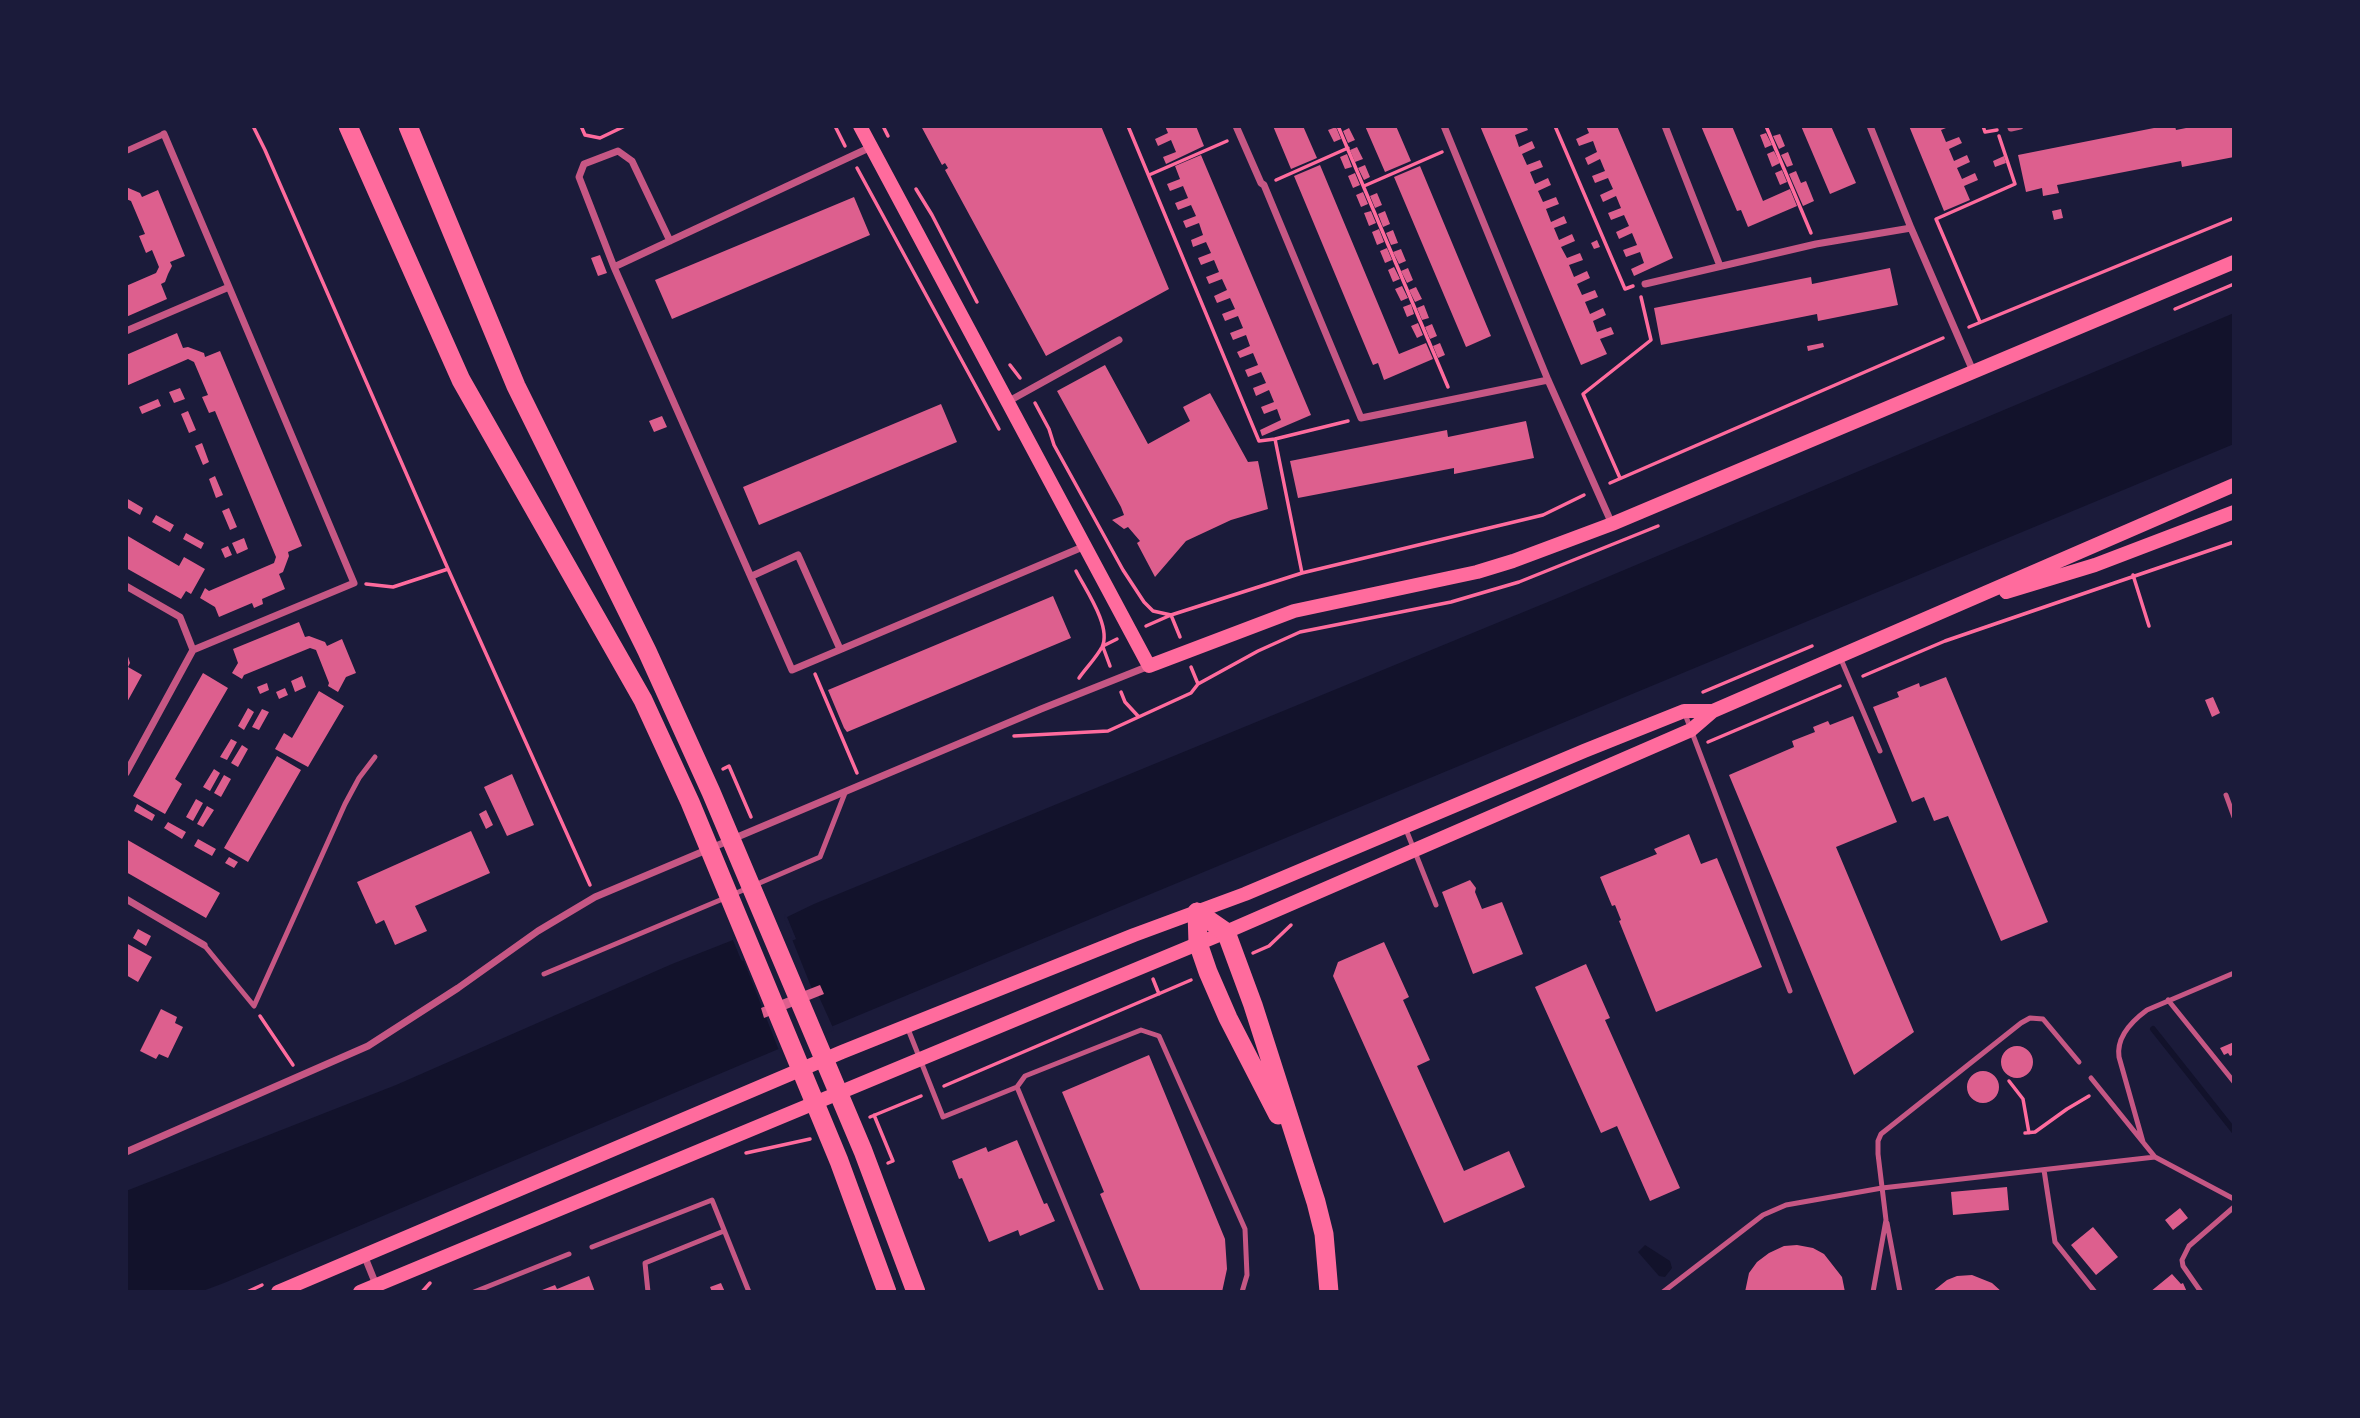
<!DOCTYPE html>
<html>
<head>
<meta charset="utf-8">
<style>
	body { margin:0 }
	#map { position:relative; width:2360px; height:1418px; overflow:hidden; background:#1b1b3a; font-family:"Titillium Web",sans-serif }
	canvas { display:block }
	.frame { position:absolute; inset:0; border:128px solid #1b1b3a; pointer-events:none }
</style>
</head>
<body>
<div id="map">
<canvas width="2360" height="1418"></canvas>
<div class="frame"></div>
</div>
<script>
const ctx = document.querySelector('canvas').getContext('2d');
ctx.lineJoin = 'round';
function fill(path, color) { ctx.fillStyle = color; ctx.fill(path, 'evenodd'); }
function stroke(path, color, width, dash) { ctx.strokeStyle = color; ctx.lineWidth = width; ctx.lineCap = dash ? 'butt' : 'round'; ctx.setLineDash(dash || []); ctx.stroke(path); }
fill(new Path2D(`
	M2234 313V444L833 1026 224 1283 200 1292H126V1191L396 1085 672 964 733 940 742 961 796 939 787 917 814 904 1560 597Z
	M1645 1245 1670 1261 1672 1268 1665 1277 1659 1276 1638 1252Z`), '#12122b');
fill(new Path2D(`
	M785 914 795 937 792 939 812 989 815 988 834 1030 780 1053 743 959 741 960 732 937 736 938 744 957 792 937 784 918Z`), '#1b1b3a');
stroke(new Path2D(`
	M2153 1029 2234 1131`), '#12122b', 6);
fill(new Path2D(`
	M921 126H1101L1169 289 1046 356 945 170 948 168 945 163 942 165Z
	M1165 126H1196L1204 146 1166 164 1163 157 1176 152 1171 140 1158 146 1155 139 1168 133Z
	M1273 126H1303L1317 158 1291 169Z
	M1365 126H1396L1411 161 1385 172Z
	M1480 126H1511L1512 128 1526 126 1528 130 1515 135 1519 147 1532 141 1535 148 1522 154 1527 165 1540 160 1543 167 1530 172 1535 184 1548 178 1551 185 1538 191 1543 202 1556 197 1559 204 1546 209 1551 222 1564 216 1567 223 1554 228 1559 240 1572 234 1575 241 1561 247 1567 258 1580 253 1583 260 1569 265 1574 277 1587 271 1590 278 1577 284 1582 295 1595 290 1598 297 1585 302 1590 314 1603 308 1606 315 1593 321 1597 332 1611 327 1614 334 1600 339 1607 354 1581 365Z
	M1586 126H1617L1673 258 1634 276 1631 269 1644 263 1640 252 1626 257 1623 250 1637 245 1632 233 1619 239 1616 232 1629 226 1624 215 1611 220 1608 213 1621 208 1616 196 1603 202 1600 195 1613 189 1608 178 1595 183 1592 176 1605 171 1600 159 1588 165 1585 158 1597 152 1593 141 1579 146 1576 139 1589 133Z
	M1701 126H1732L1763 201 1790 189 1797 206 1748 227 1741 210 1737 211Z
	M1801 126H1831L1856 183 1830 194Z
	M1909 126H1951L1941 130 1946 142 1959 137 1962 143 1949 149 1954 161 1967 155 1970 162 1957 168 1962 179 1975 173 1978 180 1964 186 1970 200 1944 211Z
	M2164 126H2175L2176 130 2196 126H2234V157L2182 167 2181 161 2057 185 2059 193 2043 196 2042 188 2026 192 2018 155Z
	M1336 127 1341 139 1334 142 1328 130Z
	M1349 128 1355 140 1348 143 1343 131Z
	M1766 133 1772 145 1765 148 1760 135Z
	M1780 134 1785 146 1779 149 1773 136Z
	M1357 147 1363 159 1355 162 1350 150Z
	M1774 151 1780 163 1772 167 1767 154Z
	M1788 152 1793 165 1787 167 1781 155Z
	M1347 154 1352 167 1345 169 1340 157Z
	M1201 155 1311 415 1262 436 1260 430 1281 420 1277 409 1264 414 1261 407 1274 402 1269 390 1256 396 1253 388 1266 383 1261 372 1248 377 1245 370 1258 365 1253 353 1240 358 1237 352 1250 346 1246 335 1233 340 1230 333 1243 328 1238 316 1225 321 1222 314 1235 309 1230 298 1217 303 1214 296 1227 290 1222 279 1209 284 1206 277 1219 272 1214 260 1201 265 1198 258 1211 253 1206 242 1193 247 1191 240 1203 235 1199 223 1186 228 1183 221 1196 216 1191 205 1178 210 1175 203 1188 198 1183 186 1170 191 1167 184 1180 179 1175 166Z
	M2004 156 2006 163 1995 167 1993 161Z
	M1320 165 1399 354 1426 343 1433 359 1384 380 1378 363 1373 365 1294 176Z
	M1365 165 1370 177 1364 180 1358 168Z
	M1420 166 1491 336 1466 347 1394 177Z
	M1782 170 1787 182 1780 185 1775 173Z
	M1796 171 1801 183 1806 181 1814 201 1803 206 1789 174Z
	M1355 173 1360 185 1353 188 1348 176Z
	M126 187 140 193 142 197 158 190 185 256 170 262 172 266 168 274 165 282 161 284 167 299 126 317V286L156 273 159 267 152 250 146 253 139 236 145 234 131 201 126 199Z
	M1363 192 1368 204 1361 207 1356 195Z
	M1377 193 1382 205 1375 208 1370 196Z
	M854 197 870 235 672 319 655 280Z
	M2061 209 2063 218 2054 220 2052 211Z
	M1371 211 1376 223 1369 226 1364 213Z
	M1385 211 1390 224 1383 227 1378 214Z
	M1379 229 1384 242 1377 245 1372 232Z
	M1393 230 1398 243 1391 245 1386 233Z
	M1597 240 1600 247 1594 249 1591 243Z
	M1387 248 1392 260 1385 263 1380 251Z
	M1401 249 1406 261 1399 264 1393 252Z
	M600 255 607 273 598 276 591 258Z
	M1394 267 1400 279 1393 282 1388 270Z
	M1408 268 1413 280 1407 283 1401 271Z
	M1890 268 1898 305 1818 321 1817 314 1661 345 1654 308 1811 277 1812 284Z
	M1402 286 1408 298 1401 301 1395 289Z
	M1416 287 1422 299 1415 302 1409 290Z
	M1411 304 1414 314 1407 317 1403 307Z
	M1424 305 1429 318 1422 320 1417 308Z
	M1418 323 1423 335 1417 338 1411 326Z
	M1432 324 1437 336 1430 339 1425 327Z
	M177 333 183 348 188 347 204 353 205 357 220 351 302 546 288 552 289 556 283 572 279 574 285 589 262 599 263 604 254 608 252 603 219 617 215 607 200 598 205 588 209 591 274 563 276 557 215 411 209 413 202 397 208 395 194 362 188 359 126 386V355Z
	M1440 343 1445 355 1438 358 1433 346Z
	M1823 343 1824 347 1808 351 1807 346Z
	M1105 365 1148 444 1190 421 1183 407 1210 393 1248 462 1258 461 1268 509 1231 520 1186 541 1155 577 1137 543 1140 541 1128 527 1124 529 1112 520 1124 515 1121 507 1057 391Z
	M180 388 185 399 174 403 169 392Z
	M158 399 161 406 142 414 139 407Z
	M941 404 957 442 759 525 743 487Z
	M188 411 196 430 189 433 181 414Z
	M662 416 667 427 654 432 649 421Z
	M1526 421 1534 458 1454 474V468L1298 498 1290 461 1447 430 1448 437Z
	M202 443 209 462 203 465 195 446Z
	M215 476 223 495 216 498 209 479Z
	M126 498 143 508 140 515 126 507Z
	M229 508 237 527 230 530 222 511Z
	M156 515 174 525 170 532 152 522Z
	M186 533 204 543 201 549 183 539Z
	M126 535 179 566 184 557 205 569 191 594 186 591 181 599 126 568Z
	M244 538 248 549 237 554 232 543Z
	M228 546 232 555 225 558 221 549Z
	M1053 596 1071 638 847 732 844 728 828 690Z
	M299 622 305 637 309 636 325 642 327 646 342 639 356 673 346 677 338 692 328 686 329 683 316 650 310 648 244 675 242 679 232 673 238 663 233 649Z
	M126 650 130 663 128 667 142 675 126 704Z
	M203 673 228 688 175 779 182 784 165 814 133 796Z
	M302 676 306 687 295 692 291 681Z
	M1946 677 2048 922 2001 941 1948 816 1934 821 1924 797 1912 802 1873 707 1899 697 1897 692 1919 683 1920 687Z
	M267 683 269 690 260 694 257 687Z
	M285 688 288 695 279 699 276 692Z
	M319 691 344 706 308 767 275 749 284 733 292 738Z
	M2213 697 2220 713 2212 717 2205 700Z
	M248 708 254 712 244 730 238 726Z
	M262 709 269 712 259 730 252 727Z
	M1853 716 1897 822 1836 847 1914 1032 1854 1075 1729 775 1794 747 1792 741 1815 732 1813 727 1828 721 1830 725Z
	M231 739 237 742 227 760 220 757Z
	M242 745 248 749 238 767 231 763Z
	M277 756 301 770 248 862 224 848Z
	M214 769 220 773 210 791 203 787Z
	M512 774 534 825 507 836 484 787Z
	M224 775 231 779 221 797 214 793Z
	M196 799 203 803 193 821 186 817Z
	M137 804 155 815 152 821 134 811Z
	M207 806 214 810 203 827 197 824Z
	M486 810 493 825 486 829 479 814Z
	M168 822 186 832 182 839 164 828Z
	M471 831 490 873 415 906 427 931 395 945 384 920 376 924 357 882Z
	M1689 834 1701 864 1717 858 1762 967 1656 1012 1619 921 1621 920 1615 905 1612 906 1600 877 1657 854 1654 849Z
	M126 839 220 893 206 918 126 872Z
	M198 839 216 849 212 856 194 846Z
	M229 857 238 862 234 868 225 863Z
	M1470 880 1476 888 1475 892 1482 909 1502 902 1523 954 1473 974 1442 892Z
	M138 929 151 936 146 946 133 938Z
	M1384 942 1409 997 1403 1000 1430 1060 1417 1066 1464 1171 1509 1151 1525 1187 1444 1223 1333 976 1338 962Z
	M126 943 152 957 138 982 126 975Z
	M1586 964 1610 1018 1605 1020 1680 1188 1650 1201 1617 1126 1601 1133 1535 987Z
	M820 985 824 994 764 1018 761 1008Z
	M161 1009 177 1017 175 1023 183 1027 168 1058 159 1054 156 1059 140 1051Z
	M2234 1042V1054L2230 1056 2228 1053 2224 1055 2220 1048Z
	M2001 1062a16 16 0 1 1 32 0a16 16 0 1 1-32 0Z
	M1149 1055 1225 1239 1227 1269 1222 1292H1141L1100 1194 1104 1192 1062 1092Z
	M1967 1087a16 16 0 1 1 32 0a16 16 0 1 1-32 0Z
	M1017 1140 1044 1204 1047 1203 1055 1221 1020 1236 1018 1230 989 1242 962 1178 959 1179 952 1161 986 1147 988 1152Z
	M2007 1187 2009 1210 1953 1215 1951 1192Z
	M2180 1208 2188 1218 2173 1230 2165 1220Z
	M2093 1227 2118 1257 2096 1275 2071 1245Z
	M1797 1245 1813 1248 1824 1254 1842 1277 1845 1292H1745L1749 1273 1757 1262 1769 1253 1784 1246Z
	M2172 1274 2181 1284 2183 1283 2187 1292H2150Z
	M1972 1275 1992 1283 2002 1292H1932L1947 1280 1957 1276Z
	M589 1276 595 1292H537L555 1285 557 1289Z
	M721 1283 725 1292H712L710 1287Z`), '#dd5f8e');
stroke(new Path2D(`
	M253 126 265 150 448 569 590 885
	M581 126 585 135 600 138 625 126
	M835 126 845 146
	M883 126 888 136
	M1128 126 1259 441 1275 439
	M1338 126 1448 387
	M1555 126 1625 289 1633 286
	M1766 126 1811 233
	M1983 126 1985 132 1997 130
	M857 168 999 429
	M1149 175 1227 141
	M1276 180 1348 148
	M1364 186 1442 152
	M916 189 932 215 977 302
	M2175 309 2234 284
	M1980 322 1936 219 2015 184 1999 136
	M1969 327 2234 218
	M1010 365 1020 378
	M1035 403 1049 429 1054 445 1123 570 1144 602 1153 611 1171 615 1180 637
	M1620 478 1583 394 1651 340 1641 297
	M1610 483 1943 338
	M1076 571C1085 589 1112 627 1102 647 1096 658 1086 668 1079 678
	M1302 573 1275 439 1348 421
	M2133 575 2149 626
	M366 584 393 587 448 569
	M1146 626 1171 615 1302 573 1543 515 1584 495
	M1103 646 1117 639
	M1103 647 1110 666
	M1191 667 1198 684
	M815 674 857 773
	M1863 676 1945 641 2234 542
	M1121 692 1125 702 1138 716
	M1703 692 1812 646
	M1014 736 1108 731 1191 693 1198 684 1258 651 1300 632 1451 602 1519 582 1658 526
	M1708 742 1840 686
	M723 769 729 766 751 817
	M1253 953 1269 946 1291 925
	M1153 979 1159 994
	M260 1016 293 1065
	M2009 1081 2023 1099 2029 1133
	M944 1086 1191 980
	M874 1115 893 1161 888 1163
	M870 1117 921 1096
	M2025 1133 2035 1132 2067 1109 2089 1096
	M746 1153 810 1139
	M247 1292 262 1285
	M422 1292 430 1283`), '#ff6b9d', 3.5);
stroke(new Path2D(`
	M1840 657 1880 751
	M1685 714 1790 991
	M2226 795 2234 817
	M1405 827 1436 905
	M734 894 820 857 845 793
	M204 945 254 1006 345 804 359 778 375 757
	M544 974 725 898
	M2168 1000 2234 1082
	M908 1029 943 1117 1017 1087 1025 1076 1141 1030 1159 1036 1245 1229 1247 1275 1242 1292
	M2091 1078 2155 1157 2234 1199
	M1017 1087 1102 1292
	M2143 1142 2119 1057C2116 1037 2132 1021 2147 1010L2234 973
	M2044 1170 2055 1242 2095 1292
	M1887 1223 1900 1292
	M592 1247 712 1200 749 1292
	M474 1292 569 1254
	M648 1292 645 1263 724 1231
	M1663 1292 1763 1215 1786 1205 1882 1188 2155 1157
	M1873 1292 1886 1220 1878 1154V1141L1881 1134 2021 1023 2030 1018 2043 1019 2079 1062
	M2201 1292 2183 1266 2182 1260 2189 1246 2234 1207`), '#c65784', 5);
stroke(new Path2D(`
	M126 151 164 134`), '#c65784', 6);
stroke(new Path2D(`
	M1236 126 1261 183 1264 185 1361 418 1548 380
	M1444 126 1548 380 1612 524
	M1665 126 1720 266
	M1870 126 1911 228 1973 371
	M2011 128 2020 126
	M670 241 632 161 618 151 584 164 579 177 614 267 792 670 1085 546
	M614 267 871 147
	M1645 284 1816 244 1911 228
	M126 331 229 287 164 134
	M1009 401 1119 340
	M752 576 798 555 840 649
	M126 586 180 617 193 650 126 773
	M193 650 354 583 229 287
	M126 899 204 945
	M126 1152 368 1046 458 988 538 931 595 897 1041 709 1149 666
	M364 1255 379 1292`), '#c65784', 7);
stroke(new Path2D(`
	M860 126 1149 666 1294 611 1477 572 1513 561 1612 524 2234 262
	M2006 592 2095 565 2234 512
	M278 1292 842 1052 1134 935 1245 894 1584 751 1684 711H1713
	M360 1292 1226 932 1691 730 1713 711 2234 485`), '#ff6b9d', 14);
stroke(new Path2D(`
	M348 126 461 380 643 700 690 802 839 1161 887 1292
	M408 126 516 386 647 651 711 792 863 1151 916 1292
	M1197 912 1226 932 1253 1005 1316 1202 1324 1234 1329 1292
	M1197 912 1198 943 1208 972 1228 1018 1278 1115`), '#ff6b9d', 19);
</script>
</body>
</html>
